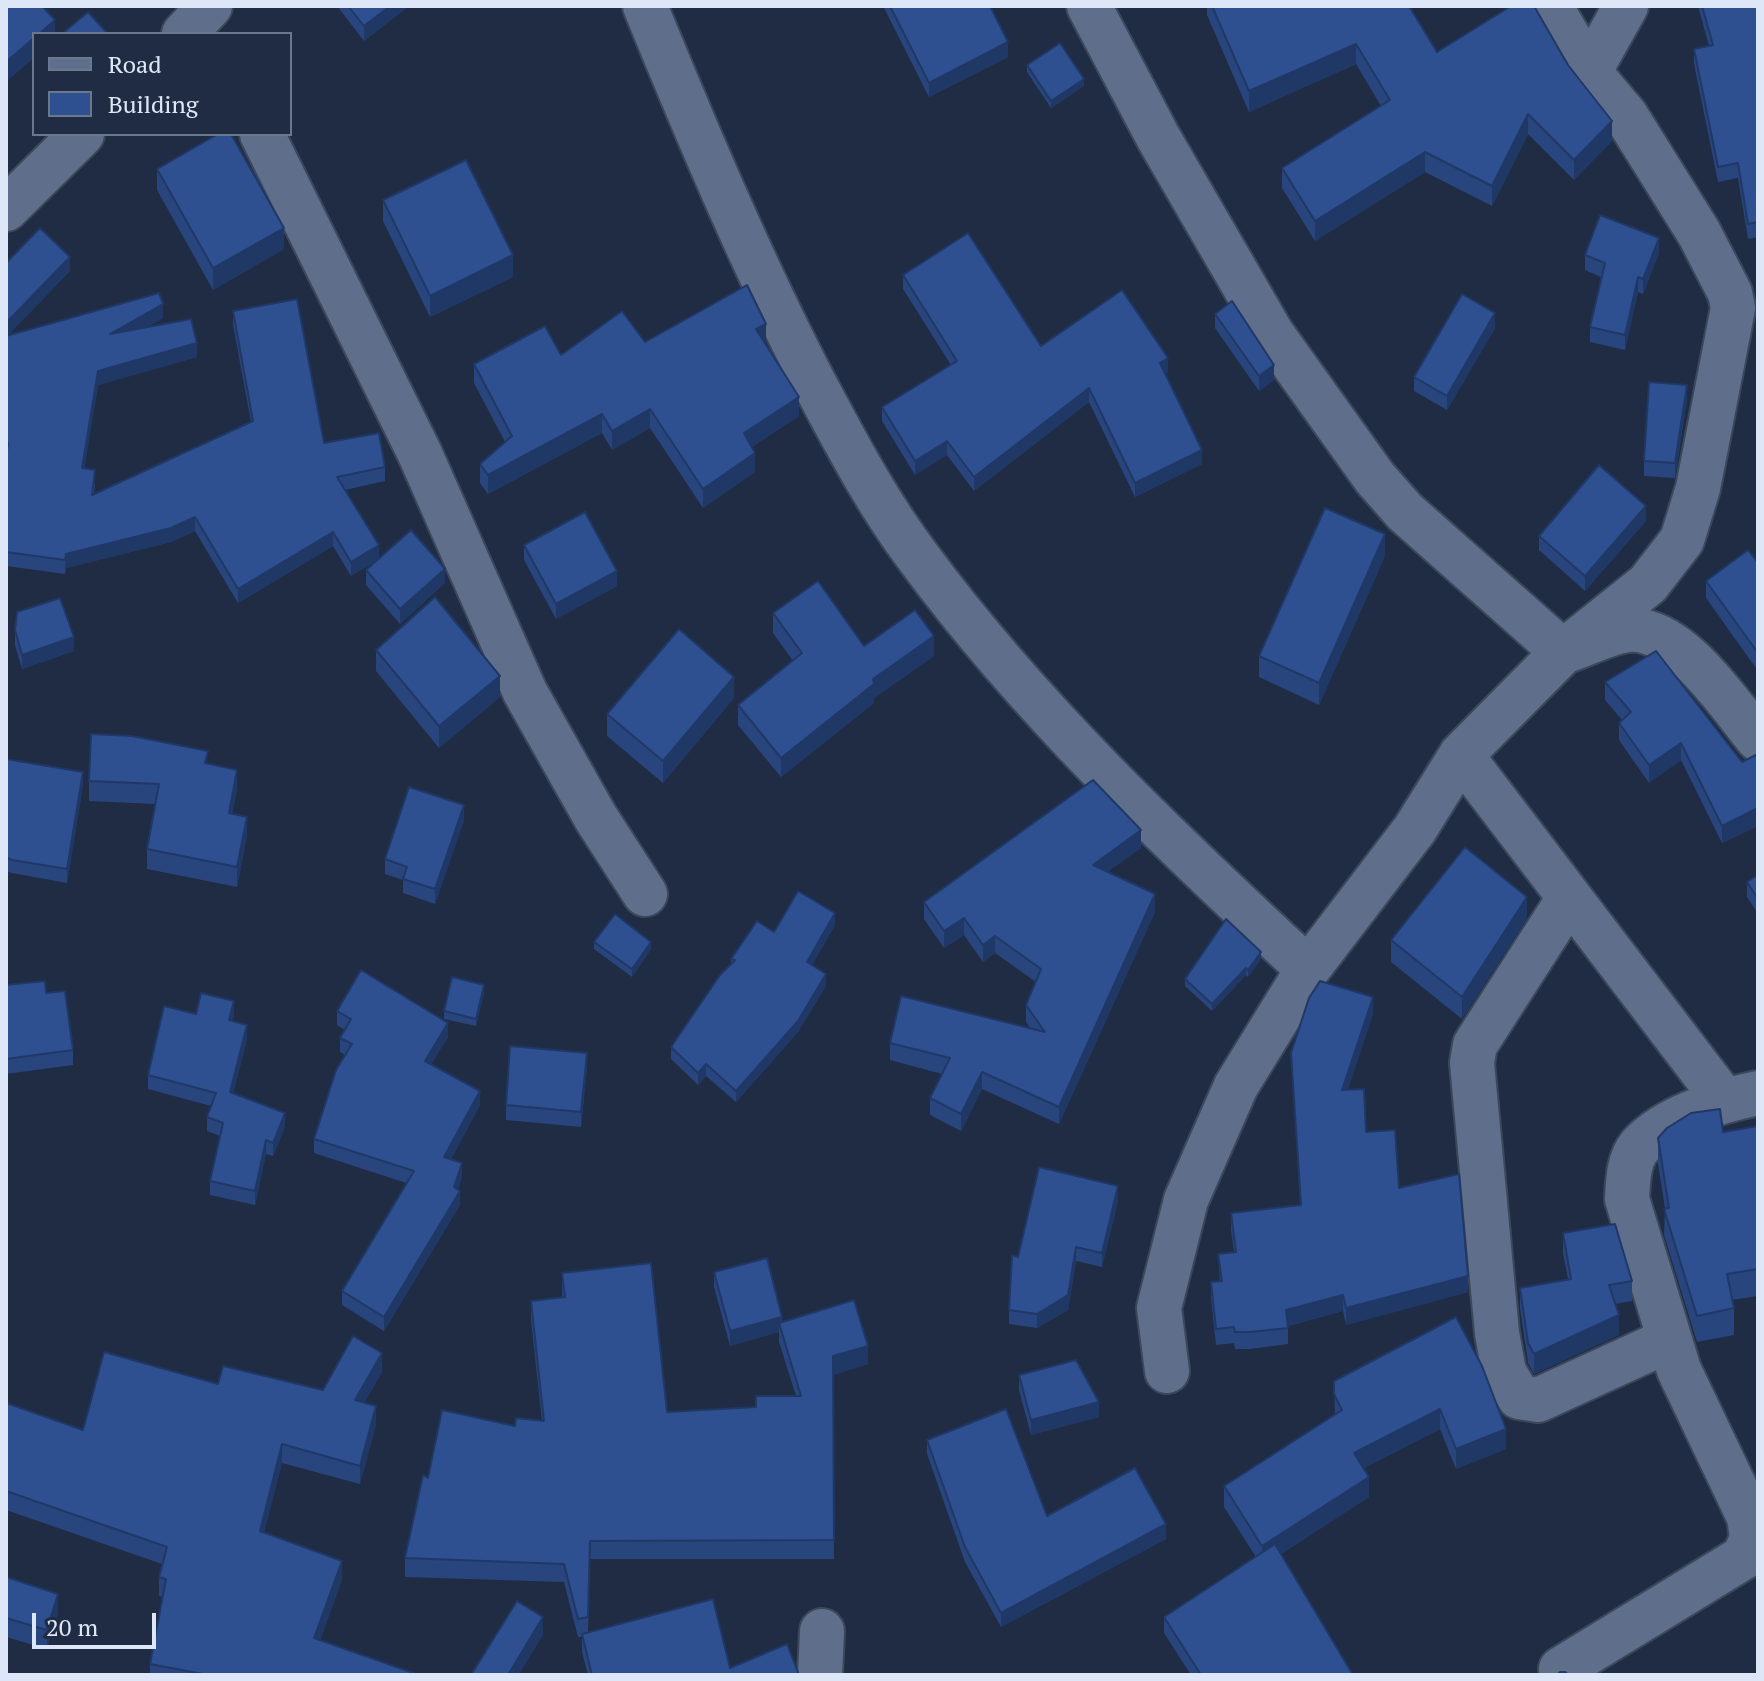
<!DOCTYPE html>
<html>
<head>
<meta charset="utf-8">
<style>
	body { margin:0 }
	#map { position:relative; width:1764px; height:1681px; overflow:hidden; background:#1f2c43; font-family:"PT Serif",serif }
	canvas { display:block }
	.frame { position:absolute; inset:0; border:8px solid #dee7f7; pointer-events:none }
	.legend { position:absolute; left:32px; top:32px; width:260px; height:104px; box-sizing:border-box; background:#1f2c43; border:2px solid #6b778b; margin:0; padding:10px 14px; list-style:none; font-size:24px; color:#dee7f7 }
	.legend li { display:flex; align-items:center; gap:16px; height:40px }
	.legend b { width:40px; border:2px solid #6b778b }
	.scale { position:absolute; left:32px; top:1613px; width:124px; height:36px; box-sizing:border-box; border:4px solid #dee7f7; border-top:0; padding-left:10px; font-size:24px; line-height:28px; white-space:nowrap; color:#dee7f7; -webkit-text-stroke:6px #1f2c43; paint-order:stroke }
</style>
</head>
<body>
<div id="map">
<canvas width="1764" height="1681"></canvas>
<div class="frame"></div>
<ul class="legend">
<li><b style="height:10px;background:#5f6e8a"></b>Road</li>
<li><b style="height:22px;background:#2e5091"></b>Building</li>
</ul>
<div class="scale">20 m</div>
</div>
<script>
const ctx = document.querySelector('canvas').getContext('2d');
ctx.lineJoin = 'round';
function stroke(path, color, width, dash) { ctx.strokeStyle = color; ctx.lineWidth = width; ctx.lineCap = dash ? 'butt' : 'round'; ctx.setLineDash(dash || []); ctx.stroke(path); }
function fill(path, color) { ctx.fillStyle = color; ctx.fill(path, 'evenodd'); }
const minor = new Path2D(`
	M645 6C697 133 750 259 813 381 845 441 877 503 918 557 1030 709 1170 841 1308 969
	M1089 6 1158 137 1272 334 1375 478 1405 512 1563 652C1583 646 1608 632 1628 630 1679 626 1729 704 1758 739
	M184 34 210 6
	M1589 72 1626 6
	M262 134 420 454 525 692 596 818 645 894
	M6 209 82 134
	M1461 755 1724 1100
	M1568 900 1475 1045 1472 1063 1497 1333 1504 1372 1519 1397 1538 1400 1669 1340
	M1167 1371 1159 1308 1186 1200 1236 1086 1308 969 1415 829 1461 755 1563 652 1648 584 1682 540 1698 488 1733 308 1730 293 1699 233 1626 116 1589 72 1550 6
	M1561 1669 1744 1557 1752 1538 1749 1517 1679 1370 1627 1199C1628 1182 1628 1160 1640 1146 1667 1116 1720 1101 1758 1093
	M820 1675 822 1631`);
stroke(minor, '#3b475a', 48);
stroke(minor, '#5f6e8a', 44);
fill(new Path2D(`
	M337 6H409L364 41Z
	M883 6H990L1008 57 929 97Z
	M1207 6H1415L1411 9 1437 52 1612 141 1574 180 1528 134 1492 206 1425 172 1315 241 1282 188V168L1381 106 1356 64 1249 112 1207 15Z
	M1698 6H1758V237L1748 239 1738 178 1718 182 1694 64V49L1709 46Z
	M1027 65 1084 86 1051 108 1027 72Z
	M157 169 284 249 213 290 157 190Z
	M383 200 513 277 430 317 383 221Z
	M1659 253 1643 294 1638 292 1625 350 1590 342V327L1601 277 1585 270V255Z
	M6 263 70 271 8 335 163 318 147 327 197 357 98 385 84 469 95 484 94 494 251 422 233 325V311L324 443 385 467V481L345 490 379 558 445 583 400 624 366 585V570L374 562 351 576 333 546 238 603 195 531 171 542 66 568 65 574 6 566Z
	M903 275 1041 346 1168 372 1165 374 1202 464 1135 497 1089 402 974 491 947 455 915 475 882 421V407L951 365 903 289Z
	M1215 314 1274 380 1259 391 1215 328Z
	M1495 328 1447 410 1414 391V377Z
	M645 342 766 343 799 416 752 447 755 472 703 508 650 428 612 450 602 433 488 494 480 483V464L505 442 474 383V364L561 355Z
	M1687 399 1675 478 1644 476V461Z
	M1646 521 1585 591 1539 550V536Z
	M524 545 617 586 556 619 524 560Z
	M1385 556 1319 705 1259 677V656Z
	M1758 563V671L1706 598V581Z
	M773 613 864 646 934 656 874 698V703L781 777 738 725V705L793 661 773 633Z
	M15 630 74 651 22 669 15 645Z
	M376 650 500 697 439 748 376 671Z
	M1605 682 1742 762 1758 754V826L1722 843 1681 760 1649 783 1619 740V723L1622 720 1605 700Z
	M734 698 663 783 607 736V714Z
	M6 759 83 785 67 883 12 873 6 871Z
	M208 764 237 790 232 814 247 836 237 887 147 869V849L155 804 89 801V781Z
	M464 820 435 904 403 893V880L385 874V859Z
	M1141 848 1107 872 1155 912 1059 1124 982 1089 961 1131 930 1115V1098L942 1074 890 1060V1043L1030 1028 1026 1022V1005L1036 982 995 953 983 962 964 935 944 948 924 919V902Z
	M1758 875V914L1747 897V882Z
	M1527 918 1462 1019 1391 962V940Z
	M835 925 812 965 826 986 798 1032 736 1102 706 1076 698 1085 671 1059V1047L731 964V959L774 932Z
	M594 942 651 949 632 977 594 949Z
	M1261 959 1248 977 1246 975 1212 1011 1185 986V979Z
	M6 985 46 993 73 1050V1065L6 1074Z
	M484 993 476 1026 444 1019V1011Z
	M337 1011 448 1037 431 1064 480 1105 451 1159 462 1177 458 1190 460 1205 384 1331 342 1305V1291L406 1183 314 1153V1139L345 1055 340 1052V1038L345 1030 337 1025Z
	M196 1014 234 1015 232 1021 247 1039 233 1093 285 1127 273 1156 266 1154 255 1205 210 1195V1181L220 1136 207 1131V1117L211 1106 148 1089V1075Z
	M1373 1014 1347 1090 1366 1132 1399 1188 1468 1292 1346 1325 1343 1311 1288 1326V1344L1250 1349H1235L1234 1343 1216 1345 1211 1299V1282L1220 1281 1218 1254 1234 1252 1231 1230V1213L1300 1205 1291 1053Z
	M587 1067 581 1127 506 1120V1105Z
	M1758 1126V1296L1732 1300 1734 1308V1335L1697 1342 1664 1235 1665 1208 1658 1164V1138L1723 1132Z
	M1118 1201 1102 1267 1076 1261 1068 1310 1037 1328 1009 1324V1310L1018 1257Z
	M1563 1233 1632 1281V1301L1616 1304 1619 1335 1534 1374 1528 1363 1520 1308V1288L1568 1279 1563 1253Z
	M714 1272 782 1322 868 1364 833 1375 834 1559H590L588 1632 730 1668 799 1675H588L582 1652V1637H578L564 1582 405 1577V1558L428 1478 515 1426 542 1421 531 1320V1301L562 1298V1273L667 1412 756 1407 796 1396 779 1342V1332L730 1346 714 1287Z
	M1456 1317 1506 1449 1456 1469 1440 1429 1364 1468 1369 1497 1281 1554 1353 1675H1191L1164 1633V1617L1256 1557 1224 1507V1486L1335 1416 1334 1381Z
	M382 1372 364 1403 376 1425 360 1484 282 1463 264 1532 342 1580 320 1640 419 1675H150V1664L163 1597 159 1596V1577L162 1564 6 1510V1403L83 1430 218 1384 323 1390Z
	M1019 1375 1099 1417 1031 1435 1019 1390Z
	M927 1440 1047 1516 1166 1539 1001 1627 965 1562 927 1454Z
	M6 1577 58 1613 47 1649 6 1637Z`), '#28457d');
fill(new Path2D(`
	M390 6H409L364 41V26Z
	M55 20V34H39Z
	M34 38V58L6 82V62Z
	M1008 42V57L929 97V83Z
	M1356 44V64L1249 112V91Z
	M1084 79V86L1051 108V101Z
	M1528 114V134L1492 206V186Z
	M1612 121V141L1574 180V160Z
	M1425 152V172L1315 241V221Z
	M284 228V249L213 290V268Z
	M1659 238V253L1643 294V279Z
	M513 255V277L430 317V296Z
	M70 257V271L6 337V323Z
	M1638 277V292L1625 350V335Z
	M163 304V318L110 349V334Z
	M1495 313V328L1447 410V396Z
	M766 324V343L756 329Z
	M197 343V357L98 385 82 483V468L98 371Z
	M1168 358V372L1160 377V363Z
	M1274 365V380L1259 391V376Z
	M1687 385V399L1675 478V463Z
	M1089 388V402L974 491V477Z
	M799 397V416L744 452V433Z
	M650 409V428L612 450V431Z
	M602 414V433L488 494V475Z
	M947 441V455L915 475V461Z
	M1202 450V464L1135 497V483Z
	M755 453V472L703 508V489Z
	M1646 506V521L1585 591V576Z
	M195 517V531L171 542 66 568 65 574 66 554Z
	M333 532V546L238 603V589Z
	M1385 534V556L1319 705V683Z
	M379 545V560L351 576V562Z
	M445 569V583L400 624V609Z
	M617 571V586L556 619V604Z
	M934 636V656L874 698V703L781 777V758L873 679Z
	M74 637V651L22 669V655Z
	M500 676V697L439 748V726Z
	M734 677V698L663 783V761Z
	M1681 743V760L1649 783V765Z
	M237 770V790L229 833V813Z
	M83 772V785L67 883V869Z
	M464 805V820L435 904V889Z
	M1758 808V826L1722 843V826Z
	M247 817V836L237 887V867Z
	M1141 830V848L1093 882V865Z
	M1155 894V912L1059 1124V1107Z
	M1527 897V918L1462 1019V997Z
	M835 913V925L807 974V962Z
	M964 918V935L944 948V931Z
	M995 936V953L983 962V945Z
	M651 942V949L632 977V969Z
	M1261 952V959L1248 977V970Z
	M1246 968V975L1212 1011V1004Z
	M826 974V986L798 1032 736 1102V1091Z
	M484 985V993L476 1026V1019Z
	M1373 997V1014L1342 1107V1090Z
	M234 1001V1015L229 1034V1020Z
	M448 1023V1037L425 1075V1061Z
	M247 1025V1039L230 1106V1092Z
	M587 1053V1067L581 1127V1112Z
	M706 1064V1076L698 1085V1073Z
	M982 1072V1089L961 1131V1114Z
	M480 1091V1105L444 1172V1157Z
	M285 1113V1127L273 1156V1143Z
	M266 1140V1154L255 1205V1191Z
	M462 1163V1177L455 1199 460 1191V1205L384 1331V1317L454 1187Z
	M1118 1186V1201L1102 1267V1253Z
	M1076 1247V1261L1068 1310 1037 1328V1314Z
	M1468 1276V1292L1346 1325V1308Z
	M1343 1295V1311L1286 1326V1310Z
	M1619 1315V1335L1534 1374V1354Z
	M782 1317V1331L779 1323V1332L730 1346V1331Z
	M868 1346V1364L833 1375V1356Z
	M382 1353V1372L355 1419V1400Z
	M1099 1402V1417L1031 1435V1420Z
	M376 1406V1425L360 1484V1466Z
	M1440 1409V1429L1354 1473V1453Z
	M1506 1429V1449L1456 1469V1449Z
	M282 1444V1463L260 1549V1531Z
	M1369 1477V1497L1262 1566V1546Z
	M1166 1524V1539L1001 1627V1613Z
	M342 1561V1580L314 1657V1638Z
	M58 1594V1613L47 1649V1630Z
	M543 1617V1635L519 1675H508Z`), '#203866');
const building = new Path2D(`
	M6 6H42L55 20 39 34H34V38L6 62Z
	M348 6H390L364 26Z
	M890 6H990L1008 42 929 83Z
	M1212 6H1409L1437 52 1511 6H1534L1568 65 1612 121 1574 160 1528 114 1492 186 1425 152 1315 221 1282 168 1390 100 1356 44 1249 91Z
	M1702 6H1758V222L1748 224 1738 163 1718 167 1694 49 1713 45Z
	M88 12 108 34H62Z
	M1060 43 1084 79 1051 101 1027 65Z
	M218 134H231L284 228 213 268 157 169Z
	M466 160 513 255 430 296 383 200Z
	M1600 215 1659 238 1643 279 1638 277 1625 335 1590 327 1605 263 1585 255Z
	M40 228 70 257 6 323V263Z
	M968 233 1041 346 1122 290 1168 358 1160 363 1202 450 1135 483 1089 388 974 477 947 441 915 461 882 407 957 361 903 275Z
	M747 285 766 324 756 329 799 397 744 433 755 453 703 489 650 409 612 431 602 414 488 475 480 464 512 436 474 364 545 326 561 355 622 311 645 342Z
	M159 293 163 304 110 334 191 319 197 343 98 371 82 468 95 470 92 495 253 421 233 311 297 299 324 443 379 433 385 467 337 477 379 545 351 562 333 532 238 589 195 517 171 528 66 554 65 560 6 552V457L8 443 6 442V336Z
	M1462 294 1495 313 1447 396 1414 377Z
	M1232 301 1274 365 1259 376 1215 314Z
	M1649 382 1687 385 1675 463 1644 461Z
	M1599 465 1646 506 1585 576 1539 536Z
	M1325 508 1385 534 1319 683 1259 656Z
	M585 512 617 571 556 604 524 545Z
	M411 530 445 569 400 609 366 570Z
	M1748 550 1758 563V653L1706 581Z
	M818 581 864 646 915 610 934 636 873 679 874 684 781 758 738 705 802 653 773 613Z
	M435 597 500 676 439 726 376 650Z
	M60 598 74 637 22 655 15 630 17 612Z
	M679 629 734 677 663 761 607 714Z
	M1656 651 1742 762 1758 754V808L1722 826 1681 743 1649 765 1619 723 1631 712 1605 682Z
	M91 734 132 736 208 751 205 763 237 770 229 813 247 817 237 867 147 849 159 784 89 781Z
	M6 759 83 772 67 869 12 860 6 857Z
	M1093 780 1141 830 1093 865 1155 894 1059 1107 982 1072 961 1114 930 1098 950 1058 890 1043 901 996 1045 1032 1026 1005 1041 969 995 936 983 945 964 918 944 931 924 902Z
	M409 787 464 805 435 889 403 879 407 867 385 859Z
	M1465 847 1527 897 1462 997 1391 940Z
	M1758 875V899L1747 882Z
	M798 891 835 913 807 962 826 974 798 1021 736 1091 706 1064 698 1073 671 1047 720 975 735 960 731 959 757 921 774 932Z
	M615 914 651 942 632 969 594 942Z
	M1226 919 1261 952 1248 970 1246 968 1212 1004 1185 979Z
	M361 970 448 1023 425 1061 480 1091 444 1157 462 1163 454 1187 460 1191 384 1317 342 1291 414 1171 314 1139 336 1070 352 1044 340 1038 351 1019 337 1011Z
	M452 977 484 985 476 1019 444 1011Z
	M45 981 46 993 65 991 73 1050 6 1059V985Z
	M1320 981 1373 997 1342 1090 1364 1089 1366 1132 1395 1130 1399 1188 1459 1174 1468 1276 1346 1308 1343 1295 1286 1310 1288 1328 1250 1332H1235L1234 1327 1216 1329 1211 1282 1222 1281 1218 1254 1236 1252 1231 1213 1301 1205 1291 1053 1309 998Z
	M201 993 234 1001 229 1020 247 1025 230 1092 285 1113 273 1143 266 1140 255 1191 210 1181 223 1123 207 1117 216 1093 148 1075 164 1006 196 1014Z
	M510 1046 587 1053 581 1112 506 1105Z
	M1720 1109 1723 1132 1758 1126V1269L1727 1274 1734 1308 1697 1316 1664 1209 1669 1208 1658 1138 1667 1128 1691 1113Z
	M1039 1167 1118 1186 1102 1253 1076 1247 1068 1295 1037 1314 1009 1310 1012 1255 1018 1257Z
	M1615 1224 1632 1281 1609 1285 1619 1315 1534 1354 1528 1343 1520 1288 1571 1279 1563 1233Z
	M767 1258 782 1317 730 1331 714 1272Z
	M651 1263 667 1412 756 1407V1396H801L779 1323 854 1300 868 1346 833 1356 834 1540 590 1541 588 1617 578 1619 564 1564 405 1558 423 1475 428 1478 442 1410 515 1426 516 1418 544 1421 531 1301 565 1297 562 1273Z
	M1456 1317 1482 1366 1506 1429 1456 1449 1440 1409 1354 1453 1369 1477 1262 1546 1224 1486 1342 1410 1334 1394V1381Z
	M353 1336 382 1353 355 1400 376 1406 360 1466 282 1444 260 1531 342 1561 314 1638 419 1675H208L150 1664 166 1579 159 1577 167 1547 6 1491V1403L83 1430 104 1352 218 1384 223 1366 323 1390Z
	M1076 1360 1099 1402 1031 1420 1019 1375Z
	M1006 1409 1047 1516 1135 1468 1166 1524 1001 1613 965 1547 927 1440Z
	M1275 1544 1353 1675H1201L1164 1617Z
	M6 1577 58 1594 47 1630 6 1618Z
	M713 1599 730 1668 787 1644 799 1675H592L582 1634Z
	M517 1601 543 1617 508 1675H471Z
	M1560 1672H1565L1569 1675H1557Z`);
fill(building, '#2e5091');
stroke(building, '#203866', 2);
</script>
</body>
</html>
